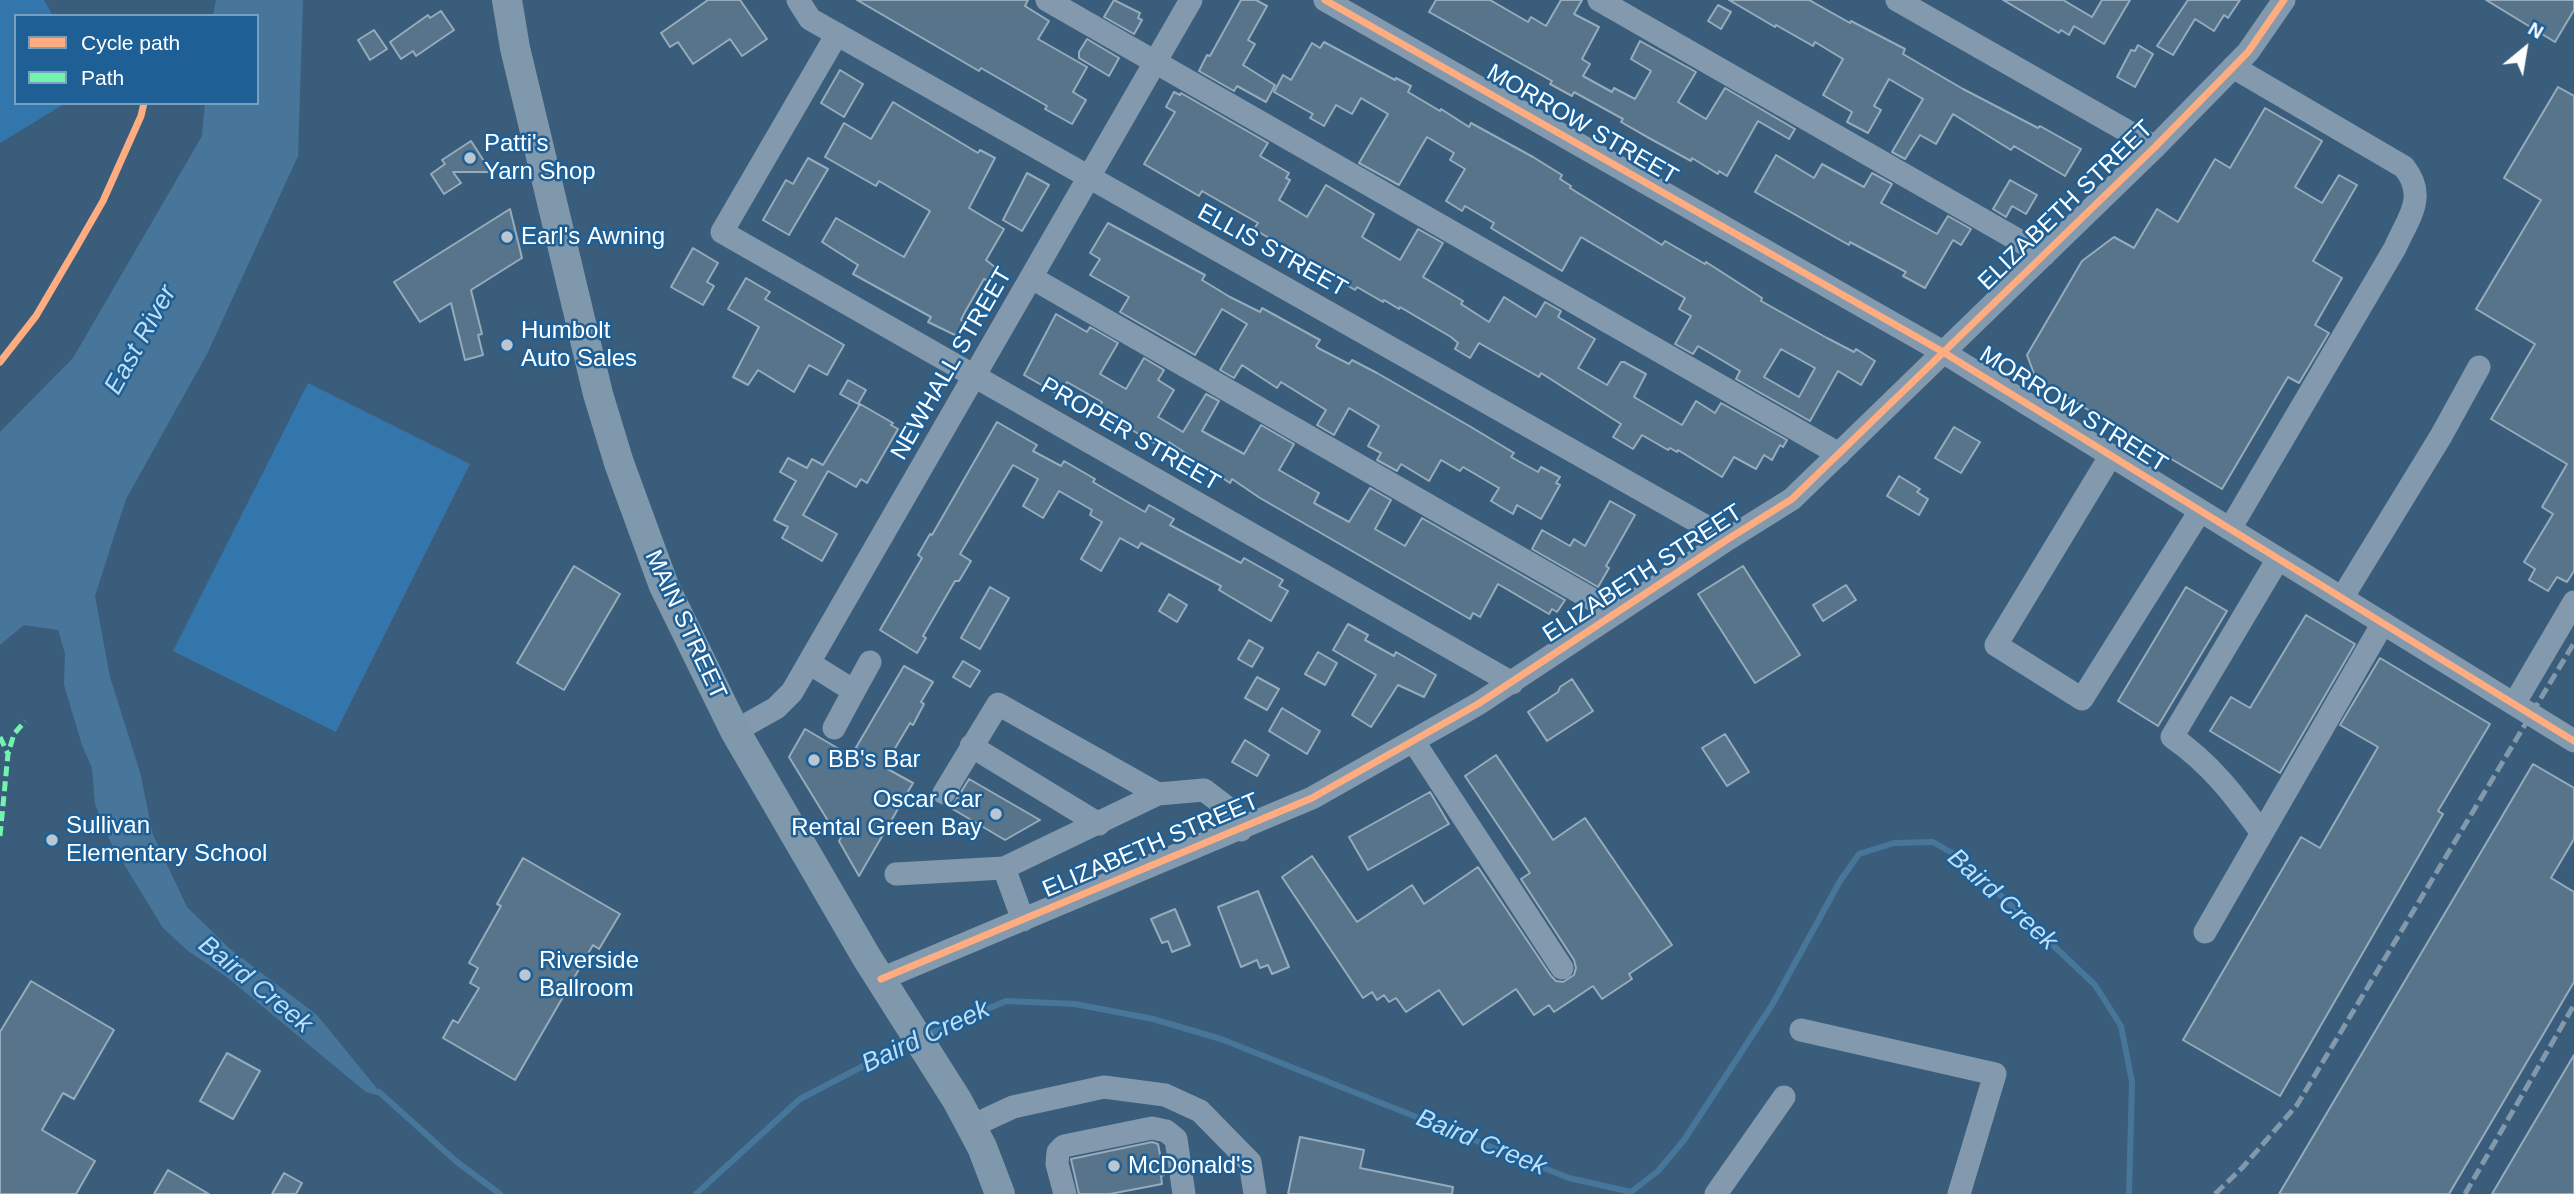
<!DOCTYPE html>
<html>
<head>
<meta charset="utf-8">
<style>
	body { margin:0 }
	#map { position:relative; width:2574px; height:1194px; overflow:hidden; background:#395d7b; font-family:Arial,sans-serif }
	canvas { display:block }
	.legend { position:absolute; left:14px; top:14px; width:245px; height:91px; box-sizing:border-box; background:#1e6096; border:2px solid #78a0c0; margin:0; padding:9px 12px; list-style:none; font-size:21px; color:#fff }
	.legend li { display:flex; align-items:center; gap:14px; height:35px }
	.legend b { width:35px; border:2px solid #78a0c0 }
	.north { position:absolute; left:2490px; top:14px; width:70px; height:70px; -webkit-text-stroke:5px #1e6096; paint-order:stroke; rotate:30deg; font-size:19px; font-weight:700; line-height:28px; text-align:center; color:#fff }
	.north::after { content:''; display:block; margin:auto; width:24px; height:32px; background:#fff; clip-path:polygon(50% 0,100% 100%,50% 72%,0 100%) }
</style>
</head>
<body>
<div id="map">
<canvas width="2574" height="1194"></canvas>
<ul class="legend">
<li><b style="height:9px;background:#ffac80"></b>Cycle path</li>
<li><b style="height:9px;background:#73f3ae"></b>Path</li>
</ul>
<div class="north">N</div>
</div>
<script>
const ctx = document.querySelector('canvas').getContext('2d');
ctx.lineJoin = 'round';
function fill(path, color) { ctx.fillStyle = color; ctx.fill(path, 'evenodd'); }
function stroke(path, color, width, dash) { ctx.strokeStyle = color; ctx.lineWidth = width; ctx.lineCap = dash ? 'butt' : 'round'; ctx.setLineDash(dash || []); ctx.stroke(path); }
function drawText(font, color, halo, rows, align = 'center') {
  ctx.font = font + ' Arial,sans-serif'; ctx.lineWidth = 5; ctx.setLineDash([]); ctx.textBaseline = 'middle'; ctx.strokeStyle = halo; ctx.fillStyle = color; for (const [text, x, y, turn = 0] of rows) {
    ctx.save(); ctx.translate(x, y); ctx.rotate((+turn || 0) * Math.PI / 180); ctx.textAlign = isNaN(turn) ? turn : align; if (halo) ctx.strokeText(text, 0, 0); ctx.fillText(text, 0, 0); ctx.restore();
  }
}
fill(new Path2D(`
	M0 0H44L53 16H16V103H66L0 143Z
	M308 383 470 464 336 732 173 651Z`), '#3376ac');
fill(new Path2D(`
	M216 0H303L298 156 207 354 126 499 95 596 110 677 140 772 153 835 187 907 230 949 317 1015 384 1097 366 1092 228 978 188 951 163 928 111 843 95 804 92 768 82 745 64 685 65 653 58 630 24 625 0 645V432L73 358 202 136 205 103H257V16H213Z`), '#48769b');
stroke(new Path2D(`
	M924 1036 1006 1001 1075 1004 1153 1019 1221 1039 1569 1178 1631 1192 1658 1171 1684 1140 1772 1005 1840 881 1859 854 1894 843 1933 842 1961 858 2095 985 2121 1026 2132 1082 2129 1194
	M379 1092 457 1162 500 1194
	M696 1194 800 1099 911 1041`), '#48769b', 6);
const building = new Path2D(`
	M708 0H740L767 39 742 56 730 39 693 64 678 42 670 47 661 33Z
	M857 0H1028L1025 6 1049 21 1038 39 1087 67 1073 92 1086 100 1072 124 1045 109 1047 106 981 68 979 71Z
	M1114 0 1140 13 1138 18 1142 20 1134 34 1104 17Z
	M1241 0H1256L1267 6 1248 40 1255 44 1243 65 1275 85 1266 102 1237 86 1234 91 1199 71 1207 55 1210 56Z
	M1436 0H1490L1528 22 1531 17 1546 26 1561 0H1582L1574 14 1599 27 1582 59 1590 64 1583 76 1612 92 1614 88 1635 99 1651 71 1631 59 1640 41 1696 72 1678 102 1706 119 1725 88 1795 129 1789 139 1758 121 1727 176 1719 171 1718 174 1692 158 1691 161 1649 138 1621 122 1623 119 1574 92 1572 96 1550 84 1552 81 1429 12Z
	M1729 0H1809L1850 23 1851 21 1905 49 1903 54 1963 89 2038 128 2040 126 2081 149 2065 176 2014 146 2011 150 1953 114 1936 144 1920 135 1905 159 1892 152 1923 99 1889 79 1874 106 1881 110 1868 133 1847 122 1852 112 1823 95 1843 59 1815 42 1813 46 1776 25 1775 27Z
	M2003 0H2063L2092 17 2102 0H2130L2104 44 2074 26 2069 35 2061 30 2059 33Z
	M2188 0H2240L2228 18 2224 15 2214 31 2195 19 2173 55 2157 46Z
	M2486 0H2574V10L2555 42Z
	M1718 5 1731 12 1721 29 1708 21Z
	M441 11 454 30 416 56 413 51 401 59 390 42 428 15 430 18Z
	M374 30 387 49 370 60 358 40Z
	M1087 39 1119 58 1109 76 1079 58V52Z
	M1324 42 1395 80 1396 78 1411 86 1408 92 1440 111 1441 109 1469 127 1471 123 1533 157 1562 175 1560 179 1571 186 1570 188 1662 245 1665 241 1705 264 1706 262 1762 298 1761 301 1827 338 1854 352 1856 349 1875 361 1861 385 1838 371 1810 421 1736 379 1740 371 1698 346 1693 354 1675 344 1691 316 1679 309 1685 298 1581 237 1562 271 1491 228 1494 223 1465 206 1462 211 1446 201 1465 169 1450 160 1454 153 1427 137 1399 185 1359 163 1388 114 1361 98 1352 114 1336 105 1324 126 1310 118 1313 114 1274 92 1283 75 1291 80 1312 43 1320 48ZM1781 349 1815 368 1799 397 1764 377Z
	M2138 45 2153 54 2135 87 2117 77 2131 50 2135 51Z
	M840 70 863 84 844 117 821 103Z
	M2558 87 2574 96V571L2567 582 2557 577 2548 591 2529 580 2535 569 2524 562 2553 514 2542 507 2567 464 2491 419 2535 344 2476 309 2541 200 2504 178Z
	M1174 92 1180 95 1181 93 1268 143 1260 156 1289 173 1286 178 1290 180 1279 200 1307 217 1326 185 1374 214 1362 237 1400 260 1418 229 1443 243 1423 277 1463 301 1461 304 1489 322 1504 297 1536 317 1545 302 1561 311 1558 317 1595 339 1578 368 1607 385 1621 362H1624L1646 374 1634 397 1682 425 1696 401 1715 413 1721 403 1787 440 1783 447 1780 445 1772 460 1764 455 1756 469 1734 457 1722 477 1678 450 1677 452 1670 448 1668 450 1642 435 1633 449 1613 437 1621 424 1541 373 1539 377 1479 343 1470 358 1455 349 1458 343 1451 337 1400 307 1399 309 1384 300 1383 302 1357 287 1355 290 1254 229 1258 223 1202 191 1199 196 1144 164 1175 112 1166 107Z
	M893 102 978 153 980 150 995 158 969 208 1004 229 986 260 996 268 989 281 984 279 965 312 961 320 965 323 957 336 928 322 931 317 853 274 858 265 822 242 836 218 904 257 930 211 879 181 876 186 825 157 844 123 871 139Z
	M2265 108 2322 141 2295 187 2322 203 2339 175 2357 185 2313 261 2342 278 2315 325 2329 333 2299 383 2288 377 2222 489 2036 379 2027 355 2082 261 2114 237 2134 248 2157 209 2178 222 2215 159 2230 168Z
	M471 141 491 172H453L461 183 444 194 431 174 445 164 442 160Z
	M1776 155 1814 178 1822 164 1864 187 1872 173 1892 184 1881 203 1937 234 1948 216 1971 229 1961 245 1953 240 1925 288 1903 276 1906 272 1850 242 1849 245 1755 192Z
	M808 158 828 169 789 235 763 220 786 180 793 184Z
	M1027 173 1049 185 1022 231 1003 220Z
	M2010 180 2037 195 2026 214 2012 206 2006 217 1993 209Z
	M510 209 522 258 471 290 482 334 478 335 483 355 465 360 451 303 420 322 394 282Z
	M1108 223 1205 275 1202 280 1230 297 1260 312 1262 308 1320 340 1316 346 1318 348 1349 364 1352 360 1377 373 1471 427 1514 453 1511 457 1538 472 1541 467 1560 477 1556 483 1560 485 1541 519 1517 505 1513 514 1491 501 1499 488 1463 467 1460 471 1441 460 1429 481 1401 464 1397 471 1377 460 1381 453 1368 446 1379 426 1349 408 1334 435 1317 425 1326 410 1281 382 1277 388 1242 365 1234 378 1220 370 1247 324 1222 309 1195 355 1120 312 1129 297 1090 275 1100 259 1090 253Z
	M693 248 718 263 707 282 714 286 703 305 671 287Z
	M746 278 770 292 765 299 844 345 827 375 809 365 794 392 758 370 748 385 733 377 759 327 728 309Z
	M1056 314 1087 332 1090 327 1118 343 1100 374 1126 389 1144 358 1164 370 1158 380 1174 390 1158 417 1183 432 1206 394 1219 401 1202 431 1244 454 1261 425 1294 444 1279 470 1319 493 1314 503 1349 522 1370 488 1391 500 1375 529 1405 546 1422 518 1565 600 1557 612 1552 609 1549 614 1498 584 1480 617 1473 613 1470 619 1260 498 1232 479 1230 483 1169 442 1168 445 1157 438 1154 443 1120 423 1101 412 1103 409 1099 407 1102 402 1067 382 1059 395 1024 375Z
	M848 380 866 390 858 404 840 394Z
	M860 404 893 423 891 425 898 429 867 483 861 479 856 487 828 471 803 515 837 534 822 561 782 538 788 527 774 520 796 481 780 472 788 458 807 468 812 459 823 465Z
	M997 422 1037 445 1033 451 1061 466 1064 461 1095 479 1093 482 1145 512 1149 505 1174 519 1170 525 1241 563 1244 558 1283 580 1279 586 1288 591 1271 621 1219 590 1221 586 1141 543 1138 548 1120 538 1101 571 1081 559 1102 522 1090 515 1092 510 1059 491 1043 518 1023 506 1038 479 1013 465 960 554 971 561 959 581H955L923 636 926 638 917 653 880 630 922 558 918 555 930 534 932 535Z
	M1954 427 1980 442 1961 473 1935 458Z
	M1899 476 1920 489 1917 492 1928 499 1919 515 1887 496Z
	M1610 501 1635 515 1606 566 1609 568 1598 587 1532 549 1542 530 1570 546 1574 539 1585 546Z
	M574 566 620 594 564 690 517 663Z
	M1743 566 1800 655 1755 683 1698 594Z
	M1846 585 1856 600 1823 621 1813 605Z
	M990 587 1009 598 980 649 961 638Z
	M2186 587 2227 611 2158 726 2118 701Z
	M1169 594 1187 605 1177 622 1159 611Z
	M2306 615 2355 644 2280 773 2210 731 2231 697 2250 708Z
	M1348 624 1368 635 1365 640 1394 656 1396 652 1436 675 1424 697 1398 685 1371 727 1352 715 1376 675 1333 650Z
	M1249 640 1263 648 1252 667 1238 659Z
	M1318 652 1337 663 1325 685 1305 674Z
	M2380 658 2490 724 2438 811 2443 814 2280 1096 2183 1040 2301 837 2320 848 2378 747 2340 725Z
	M963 661 980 671 970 687 953 677Z
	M904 666 933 682 921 702 924 704 913 725 910 723 884 767 913 783 859 876 839 841 843 834 833 829 789 757 805 729 851 756Z
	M1257 677 1279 689 1267 710 1245 698Z
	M1572 679 1593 711 1547 741 1528 712 1558 692 1560 687Z
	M1282 708 1320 731 1307 754 1269 731Z
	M1725 734 1749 772 1727 786 1702 748Z
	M1245 740 1269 755 1257 776 1232 762Z
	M1496 755 1553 840 1585 818 1672 945 1629 974 1632 979 1602 999 1593 986 1554 1012 1549 1005 1534 1015 1516 989 1463 1025 1439 990 1406 1012 1396 998 1389 1002 1384 995 1377 1000 1372 992 1363 998 1282 877 1312 856 1357 922 1412 885 1424 904 1478 867 1551 976 1556 981 1563 982 1574 975 1576 968 1574 960 1521 879 1530 873 1465 776Z
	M2533 764 2574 788V839L2551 878 2574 892V982L2449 1194H2279Z
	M969 779 1040 820 1005 840 951 808Z
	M1430 792 1449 824 1368 870 1349 837Z
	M523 858 620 914 599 949 593 945 515 1080 443 1038 453 1020 458 1023 479 988 470 983 478 968 469 963 501 906 497 904Z
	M1258 891 1289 967 1272 974 1268 965 1260 968 1257 960 1241 967 1218 907Z
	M1175 909 1190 945 1172 952 1168 941 1162 943 1151 919Z
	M31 981 114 1030 74 1099 63 1093 42 1130 95 1161 76 1194H0V1032Z
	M227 1053 260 1071 233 1119 200 1101Z
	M2574 1055V1194H2492Z
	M1300 1137 1364 1150 1360 1168 1453 1187 1452 1194H1288Z
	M1152 1142 1158 1144 1164 1175 1161 1176 1162 1184 1110 1194H1079L1071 1159Z
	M168 1170 209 1194H154Z
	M284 1173 302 1183 296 1194H272Z`);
fill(building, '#57748b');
stroke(building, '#96abbb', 2);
stroke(new Path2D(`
	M798 0 810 19 1728 539
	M1047 0 1839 454
	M1325 0 1943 352 2574 741
	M1599 0 2044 255
	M1897 0 2155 147
	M837 34 722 232 1512 683
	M1032 278 1616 613
	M2111 455 1996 645 2082 699 2200 511
	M2230 529 2395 248C2408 218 2428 197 2404 167L2233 67
	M2342 598 2441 436 2479 367
	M809 663 854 691 834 728
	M854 691 870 662
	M2514 704 2574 602
	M735 731 776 708 792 692 1191 0
	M1414 742 1562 968
	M971 746 1099 824
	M944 793 998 704 1158 794
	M2262 833C2234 795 2211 764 2172 737L2278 559
	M1004 868 1023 920
	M896 874 1004 868 1158 794 1204 790 1229 809 1241 830
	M2205 932 2383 623
	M881 979 1312 798 1478 704 1728 539 1792 499 2155 147 2248 52 2284 0
	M1801 1030 1995 1074 1959 1194
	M972 1126 1013 1107 1104 1087 1165 1095 1200 1111 1250 1162 1255 1194
	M1065 1194 1057 1164 1058 1152 1064 1146 1152 1128 1166 1131 1176 1139 1184 1194
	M1716 1194 1784 1097`), '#8399ad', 23);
stroke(new Path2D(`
	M507 0 515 48 598 394 619 463 664 586 735 731 867 958 957 1100 982 1147 1000 1194`), '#8098ab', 30);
stroke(new Path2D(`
	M2215 1194 2242 1168 2297 1105 2574 643
	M2465 1194 2574 1005`), '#8199ab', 5, [12, 5]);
stroke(new Path2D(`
	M0 737 8 754
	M0 836 8 754 14 734 25 721`), '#73f3ae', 5, [10, 5]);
stroke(new Path2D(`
	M1325 0 1943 352 2574 741
	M0 362 36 316 76 248 103 201 141 116 144 103
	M881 979 1312 798 1478 704 1728 539 1792 499 2155 147 2248 52 2284 0`), '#ffac80', 7);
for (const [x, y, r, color] of [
	[470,158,7,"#bac6d1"],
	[507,237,7,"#bac6d1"],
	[507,345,7,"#bac6d1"],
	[814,760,7,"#bac6d1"],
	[996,814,7,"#bac6d1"],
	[52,840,7,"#bac6d1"],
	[525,975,7,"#bac6d1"],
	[1114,1166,7,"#bac6d1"]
]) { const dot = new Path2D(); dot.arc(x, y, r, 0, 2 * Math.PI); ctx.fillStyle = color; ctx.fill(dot); stroke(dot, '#1e6096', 2.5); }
drawText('24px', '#fff', '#1e6096', [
	["MORROW STREET",1582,125,30],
	["ELIZABETH STREET",2066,206,-44],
	["ELLIS STREET",1272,251,29],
	["NEWHALL STREET",952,364,-60],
	["MORROW STREET",2073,410,32],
	["PROPER STREET",1130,435,30],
	["ELIZABETH STREET",1643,574,-33],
	["MAIN STREET",685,625,65],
	["ELIZABETH STREET",1151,846,-23]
]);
drawText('24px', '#fff', '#1e6096', [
	["Patti's",484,144],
	["Yarn Shop",484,172],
	["Earl's Awning",521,237],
	["Humbolt",521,331],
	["Auto Sales",521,359],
	["BB's Bar",828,760],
	["Oscar Car",982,800,"right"],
	["Rental Green Bay",982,828,"right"],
	["Sullivan",66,826],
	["Elementary School",66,854],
	["Riverside",539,961],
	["Ballroom",539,989],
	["McDonald's",1128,1166]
], 'left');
drawText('italic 26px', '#bedef6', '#1e6096', [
	["East River",141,340,-61],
	["Baird Creek",2002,900,42],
	["Baird Creek",255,985,39],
	["Baird Creek",926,1037,-25],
	["Baird Creek",1481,1143,22]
]);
</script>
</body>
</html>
